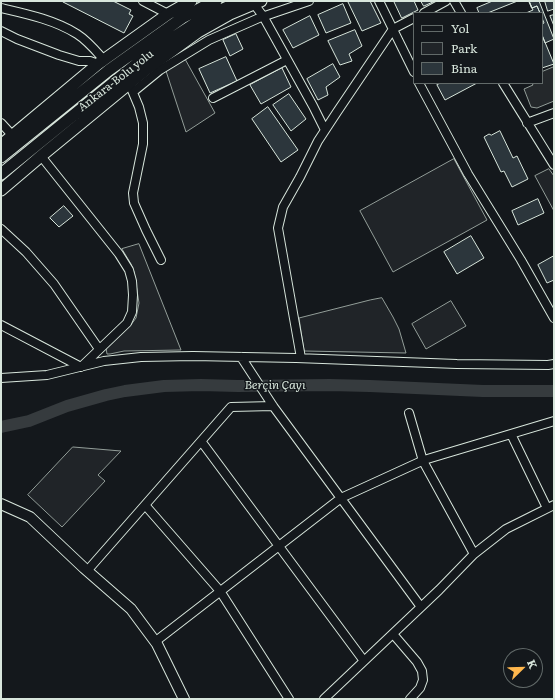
<!DOCTYPE html>
<html>
<head>
<meta charset="utf-8">
<style>
	body { margin:0 }
	#map { position:relative; width:555px; height:700px; overflow:hidden; background:#14181c; font-family:Literata,serif }
	canvas { display:block }
	.frame { position:absolute; inset:0; border:2px solid #d8e6dc; pointer-events:none }
	.legend { position:absolute; left:413px; top:12px; width:130px; height:72px; box-sizing:border-box; background:#14181c; border:1px solid #626a69; margin:0; padding:5px 7px; list-style:none; font-size:12px; color:#d8e6dc }
	.legend li { display:flex; align-items:center; gap:8px; height:20px }
	.legend b { width:20px; border:1px solid #626a69 }
	.north { position:absolute; left:503px; top:648px; width:40px; height:40px; box-sizing:border-box; background:#14181c; border:1px solid #626a69; border-radius:50%; rotate:67deg; font-size:11px; font-weight:700; line-height:16px; text-align:center; color:#d8e6dc }
	.north::after { content:''; display:block; margin:auto; width:14px; height:18px; background:#ffb74d; clip-path:polygon(50% 0,100% 100%,50% 72%,0 100%) }
</style>
</head>
<body>
<div id="map">
<canvas width="555" height="700"></canvas>
<div class="frame"></div>
<ul class="legend">
<li><b style="height:5px;background:#14181c"></b>Yol</li>
<li><b style="height:11px;background:#202428"></b>Park</li>
<li><b style="height:11px;background:#2c363c"></b>Bina</li>
</ul>
<div class="north">K</div>
</div>
<script>
const ctx = document.querySelector('canvas').getContext('2d');
ctx.lineJoin = 'round';
function fill(path, color) { ctx.fillStyle = color; ctx.fill(path, 'evenodd'); }
function stroke(path, color, width, dash) { ctx.strokeStyle = color; ctx.lineWidth = width; ctx.lineCap = dash ? 'butt' : 'round'; ctx.setLineDash(dash || []); ctx.stroke(path); }
function drawText(font, color, halo, rows, align = 'center') {
  ctx.font = font + ' Literata,serif'; ctx.lineWidth = 3; ctx.setLineDash([]); ctx.textBaseline = 'middle'; ctx.strokeStyle = halo; ctx.fillStyle = color; for (const [text, x, y, turn = 0] of rows) {
    ctx.save(); ctx.translate(x, y); ctx.rotate((+turn || 0) * Math.PI / 180); ctx.textAlign = isNaN(turn) ? turn : align; if (halo) ctx.strokeText(text, 0, 0); ctx.fillText(text, 0, 0); ctx.restore();
  }
}
const green = new Path2D(`
	M185 59 215 113 186 132 166 71Z
	M454 159 487 220 393 272 360 211Z
	M549 169 554 176V211L535 176Z
	M139 244 181 350 124 351 110 354H107L106 348 112 339 130 326 136 318 139 303 134 272 131 264 122 249Z
	M382 298 393 317 399 329 406 353 304 351 299 318 370 300Z
	M451 301 466 326 426 349 412 324Z
	M73 447 121 451 98 475 105 481 62 527 28 495Z`);
fill(green, '#202428');
stroke(green, '#939e99', 1);
const parking = new Path2D(`
	M554 67V101L537 108 531 107 524 89 533 85 532 83H542V72Z`);
fill(parking, '#24282b');
stroke(parking, '#939e99', 1);
stroke(new Path2D(`
	M1 427 29 421 67 406 106 395 125 391 164 386 201 385 238 386 330 385 370 386 483 391H554`), '#363b3e', 12);
const building = new Path2D(`
	M63 1H113L131 10 129 14 133 16 124 33 63 2Z
	M351 1H370L381 23 362 31 348 2Z
	M394 1H414L418 10 402 18Z
	M421 1H435L424 6Z
	M493 1H529L532 8 537 6 540 13H479L477 8Z
	M518 1H529L533 10 526 13H488Z
	M529 1H539L554 39 545 43 542 35V24L544 23 542 18V13H540L537 6 532 8Z
	M545 1H554V9L548 11Z
	M343 4 351 23 326 33 318 15Z
	M554 15V26L550 16Z
	M310 16 319 35 293 48 283 30Z
	M355 30 362 46 349 54 352 61 340 65 328 41Z
	M236 34 243 49 230 56 223 40Z
	M542 35 554 64 542 68Z
	M226 57 237 81 210 93 199 69Z
	M333 64 340 77 326 87 328 95 318 100 307 79Z
	M282 68 291 87 261 104 250 85Z
	M441 83H477L445 100 437 85Z
	M289 94 306 119 291 131 273 105Z
	M268 107 298 150 281 162 252 119Z
	M500 131 513 158 517 156 528 179 512 187 504 171 501 172 484 137 489 134 491 135Z
	M538 199 544 213 518 225 512 211Z
	M64 206 73 216 59 227 50 218Z
	M471 236 484 258 457 274 444 252Z
	M554 256V280L547 283 538 265Z`);
fill(building, '#2c363c');
stroke(building, '#d8e6dc', 1);
const minor = new Path2D(`
	M143 1 168 14
	M379 1 414 72
	M454 1 461 13
	M254 4 263 16 313 106 325 130
	M1 8C27 14 55 20 77 34 88 41 96 51 104 60
	M424 13 446 1
	M1 31 17 39 59 55 79 61H90L98 64
	M419 83 468 174 521 260 554 318
	M503 83 554 165
	M131 88 139 107 143 123V144L133 193 134 203 146 230 161 260
	M133 92 160 70 209 40 259 18 309 1
	M213 98 287 60
	M1 123 12 135
	M527 123 554 113
	M1 229 26 252 54 284 99 349
	M1 325 81 367 127 323 132 312 133 295 132 281 129 270 119 254 41 156
	M241 357 273 406 421 607
	M301 358 278 228 283 207 300 177 318 141 337 112 393 29 414 18
	M1 378 47 375 104 361 141 357 193 356 296 358 457 364 548 365 554 364
	M409 413 423 461 474 554
	M511 434 547 508
	M201 441 364 661
	M145 505 220 591 289 699
	M87 571 231 407 273 406
	M393 634 417 662 422 671 423 680 420 688 410 699
	M156 641 341 498 424 460 554 421
	M324 699 439 590 474 554 506 529 554 505`);
const major = new Path2D(`
	M1 504 30 517 84 568 131 609 157 644 184 699`);
const highway = new Path2D(`
	M1 145 98 64 168 14 191 1
	M1 157 109 70 182 18 203 7 216 1
	M1 174 145 57 171 39 197 22 214 13 241 1
	M1 190 41 156 102 106 147 69 198 32 230 14 261 1`);
stroke(minor, '#d8e6dc', 10);
stroke(major, '#d8e6dc', 12);
stroke(highway, '#d8e6dc', 13);
stroke(minor, '#14181c', 8);
stroke(major, '#14181c', 10);
stroke(highway, '#14181c', 11);
drawText('11px', '#d8e6dc', '#14181c', [
	["Ankara-Bolu yolu",116,81,-38]
]);
drawText('italic 12px', '#d8e6dc', '#14181c', [
	["Berçin Çayı",275,385]
]);
</script>
</body>
</html>
